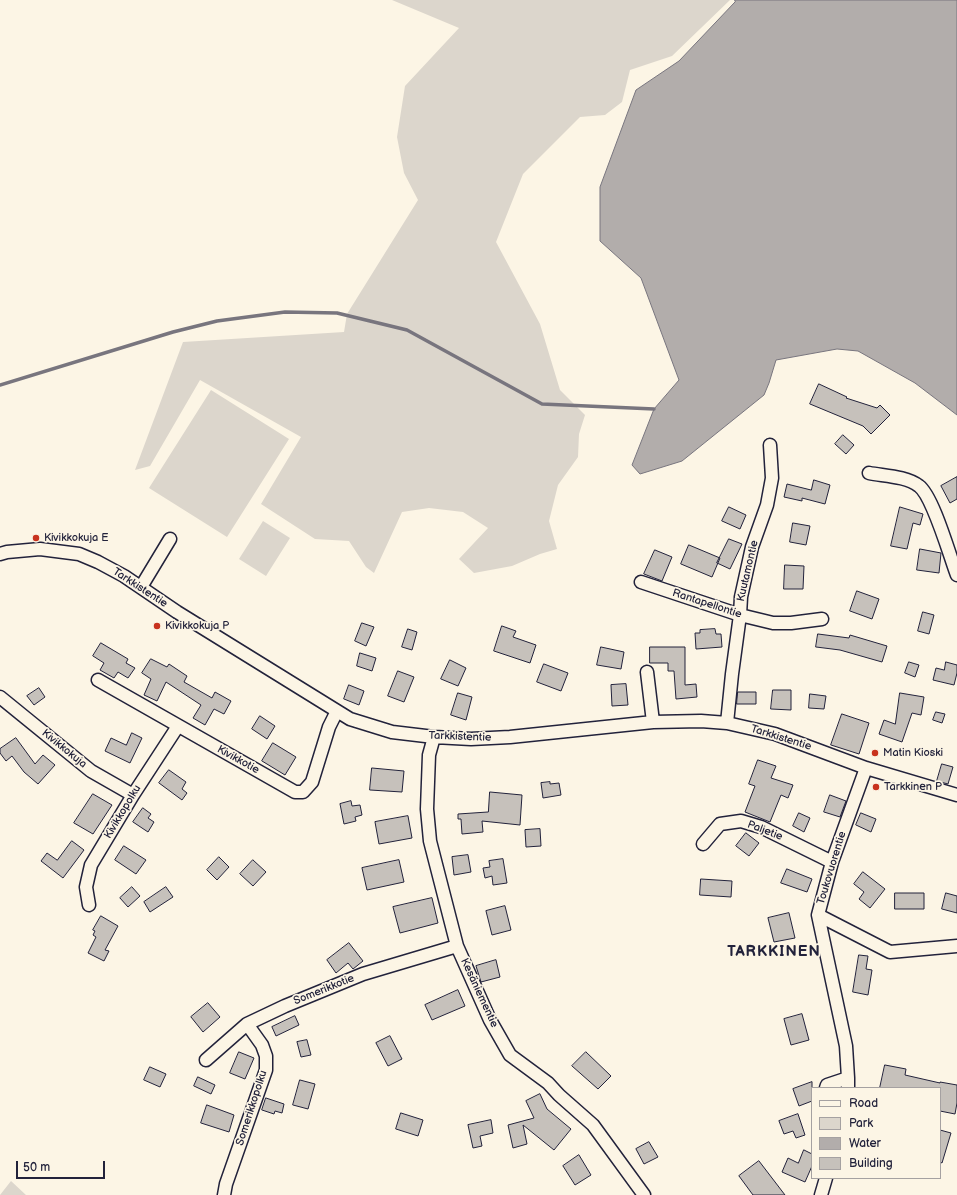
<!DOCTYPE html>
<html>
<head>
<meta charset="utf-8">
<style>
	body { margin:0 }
	#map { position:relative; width:957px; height:1195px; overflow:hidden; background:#fcf5e5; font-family:"Balsamiq Sans",sans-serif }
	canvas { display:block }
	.legend { position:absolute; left:811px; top:1087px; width:130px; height:92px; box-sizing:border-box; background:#fcf5e5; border:1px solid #a5a1a1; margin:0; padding:5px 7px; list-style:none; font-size:12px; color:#22223b }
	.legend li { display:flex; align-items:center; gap:8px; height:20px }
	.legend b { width:20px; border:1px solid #a5a1a1 }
	.scale { position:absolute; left:16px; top:1161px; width:89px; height:18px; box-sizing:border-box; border:2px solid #22223b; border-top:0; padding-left:5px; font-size:12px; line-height:14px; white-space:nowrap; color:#22223b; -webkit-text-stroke:3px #fcf5e5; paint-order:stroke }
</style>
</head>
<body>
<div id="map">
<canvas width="957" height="1195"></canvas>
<ul class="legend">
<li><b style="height:5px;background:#fcf5e5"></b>Road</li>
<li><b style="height:11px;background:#dcd6cc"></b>Park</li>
<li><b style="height:11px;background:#b2adab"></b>Water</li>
<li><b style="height:11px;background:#c6c1bb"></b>Building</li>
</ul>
<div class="scale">50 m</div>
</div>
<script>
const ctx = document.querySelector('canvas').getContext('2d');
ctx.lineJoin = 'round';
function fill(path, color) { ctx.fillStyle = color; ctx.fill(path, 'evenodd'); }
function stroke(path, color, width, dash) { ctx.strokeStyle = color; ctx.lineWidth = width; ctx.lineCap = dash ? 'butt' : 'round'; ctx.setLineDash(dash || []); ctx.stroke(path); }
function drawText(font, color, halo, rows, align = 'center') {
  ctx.font = font + ' "Balsamiq Sans",sans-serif'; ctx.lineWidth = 3.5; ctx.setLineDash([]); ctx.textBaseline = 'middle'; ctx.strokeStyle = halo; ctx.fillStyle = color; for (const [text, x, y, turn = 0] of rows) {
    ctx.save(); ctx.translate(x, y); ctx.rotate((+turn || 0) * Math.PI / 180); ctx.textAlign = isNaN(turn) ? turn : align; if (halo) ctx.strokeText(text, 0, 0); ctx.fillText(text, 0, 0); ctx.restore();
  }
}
fill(new Path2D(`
	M392 0H730L672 56 630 70 622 102 605 115 580 117 523 174 496 242 540 324 560 390 585 415 579 434 578 457 558 485 549 521 557 549 540 554 512 566 474 573 459 559 488 528 463 512 429 508 402 512 374 573 366 567 349 541 315 539 261 504 301 437 200 380 150 466 135 470 183 342 344 332 347 314 418 200 404 173 397 137 405 86 459 28Z
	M211 390 289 439 227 537 149 488Z
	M263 521 290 538 266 576 239 559Z
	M11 1181 26 1195H0Z`), '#dcd6cc');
const water = new Path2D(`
	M735 0H957V415L915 383 858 351 837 349 776 360 769 383 764 395 682 461 640 474 632 465 654 409 679 380 641 278 600 241V187L636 90 679 61 735 2Z`);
fill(water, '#b2adab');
stroke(water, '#78757e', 1);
stroke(new Path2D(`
	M0 385 173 332 217 321 285 312 337 313 407 330 542 404 654 409`), '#78757e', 3.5);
const building = new Path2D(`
	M819 384 847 397 846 398 877 408 880 405 890 415 871 434 863 426 810 404Z
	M843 435 854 445 846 454 835 444Z
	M957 477V499L950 503 941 486Z
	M814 480 830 485 825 504 802 498V501L784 497 787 484 811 490Z
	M729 507 746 515 740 529 722 521Z
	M900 507 923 514 920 525 913 523 907 549 891 546Z
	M793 523 810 526 806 545 790 542Z
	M729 539 742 544 730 569 717 563Z
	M689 545 720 558 712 577 681 564Z
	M920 549 941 553 939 573 917 570Z
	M655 550 672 557 662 581 644 574Z
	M785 565 804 566 803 589H784Z
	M857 591 879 599 872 619 850 611Z
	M923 612 934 615 929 634 918 631Z
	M362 623 374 627 366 646 355 641Z
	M502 626 516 631 513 637 536 645 530 663 494 651Z
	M408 629 417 632 412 650 402 647Z
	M715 629 716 634H721L722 647 696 649 695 633H700V630Z
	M818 634 849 638 850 635 887 646 882 662 840 650 816 647Z
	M101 643 128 659 126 663 135 668 128 678 118 672 114 678 100 670 104 663 93 656Z
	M601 647 624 652 621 669 597 665Z
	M650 647H685V685L696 684 697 697 676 699 674 671H668V663H650Z
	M360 653 376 658 372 671 357 666Z
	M151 659 167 667 169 664 187 676 184 682 212 698 215 692 231 701 224 714 214 709 205 725 193 718 201 705 166 682 157 701 144 695 151 679 142 673Z
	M450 660 466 668 458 686 441 679Z
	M909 662 919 665 915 677 905 673Z
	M946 662 957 665V673L954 685 933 680 936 668 944 670Z
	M544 664 568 673 561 691 537 682Z
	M398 671 414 677 404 702 388 696Z
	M626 684 628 705 612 706 611 685Z
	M349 685 364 691 359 705 344 699Z
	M39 688 45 697 34 705 27 696Z
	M773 690H791V710L771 709Z
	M738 692H756V704H737Z
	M458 693 472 697 466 720 451 715Z
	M900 693 924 697 921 715 912 713 902 742 879 734 884 720 895 724Z
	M810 694 826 696 824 709 809 708Z
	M936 712 945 714 942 723 933 720Z
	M842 714 869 723 859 754 831 745Z
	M260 716 275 726 267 739 252 729Z
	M132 733 142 738 130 763 105 751 111 738 126 745Z
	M16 738 35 764 43 755 55 765 38 784 24 772 12 756 6 761 0 753V749Z
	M273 743 296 757 285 775 262 761Z
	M758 760 776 766 771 778 793 785 788 798 781 795 770 822 745 812 755 786 749 784Z
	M942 764 953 767 948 784 937 781Z
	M372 768 404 771 402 792 370 790Z
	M169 770 186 782 182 789 187 793 182 800 159 783Z
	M550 782V784L559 783 561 795 543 798 541 783Z
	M490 792 522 795 520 825 482 821 483 832 462 834 461 819H458V814L488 812Z
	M93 794 112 805 93 834 74 823Z
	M830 795 846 801 840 817 824 812Z
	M351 801 352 806 360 805 362 815 355 817 356 821 344 824 340 804Z
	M143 808 151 814 148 818 154 822 148 832 133 822Z
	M799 813 810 818 804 832 793 826Z
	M861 813 876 819 871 832 856 825Z
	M408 816 412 838 379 844 375 822Z
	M540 829 541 846 526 847 525 830Z
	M746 833 759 843 749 856 736 846Z
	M72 841 84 850 63 878 41 861 47 853 57 860Z
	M124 846 146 860 136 874 115 860Z
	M468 855 471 872 454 875 452 857Z
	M219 857 229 867 217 880 207 870Z
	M503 859 507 883 493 885 492 876 485 878 483 868 490 867 489 861Z
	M253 860 266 872 253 886 240 874Z
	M399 860 404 882 367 890 362 868Z
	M787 869 812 879 807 892 781 883Z
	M863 872 885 889 870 908 859 899 864 892 854 884Z
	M701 879 732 881 731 897 700 895Z
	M132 887 140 896 128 907 120 898Z
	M166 887 173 897 150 912 144 902Z
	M895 893H924V909H895Z
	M946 893 957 896V913L942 909Z
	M432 898 438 923 400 933 393 907Z
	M505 906 511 930 492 935 486 911Z
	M789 913 795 938 774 942 768 918Z
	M101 916 118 926 105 950 109 951 104 961 88 953 96 937 93 935 95 931 93 930Z
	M349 943 363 961 353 969 348 963 336 973 327 960Z
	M859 955 868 956 866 969 872 970 868 995 853 992Z
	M496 960 500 977 481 982 476 966Z
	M458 990 465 1006 432 1020 425 1005Z
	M208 1003 220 1017 203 1032 191 1017Z
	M802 1014 809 1040 791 1045 784 1019Z
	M295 1016 299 1025 276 1036 272 1027Z
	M390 1036 402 1059 388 1066 376 1043Z
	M307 1040 311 1055 301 1057 297 1042Z
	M239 1052 254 1058 245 1079 230 1073Z
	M586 1052 611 1076 598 1089 572 1066Z
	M885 1065 906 1069 905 1075 940 1083V1082L957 1085V1103L955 1114 940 1111V1088H880Z
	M150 1067 166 1074 160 1087 144 1080Z
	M198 1077 215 1085 211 1094 194 1086Z
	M300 1080 315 1084 308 1109 293 1105Z
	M812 1082V1101L799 1106 793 1089Z
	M540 1094 547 1109 571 1129 554 1150 523 1125 527 1144 513 1148 508 1125 534 1118 526 1101Z
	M266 1098 284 1104 282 1113 275 1111 274 1114 262 1110Z
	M207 1105 234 1115 229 1132 201 1123Z
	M401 1113 423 1120 418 1136 396 1129Z
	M798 1114 805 1135 796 1138 793 1131 784 1134 779 1121Z
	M491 1120 493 1133 480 1136 482 1146 473 1148 468 1125Z
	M940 1130 951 1133 942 1163 940 1162Z
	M649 1142 658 1157 644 1164 636 1149Z
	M804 1150 812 1154V1166L805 1182 782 1172 788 1158 798 1163Z
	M579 1155 591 1175 575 1185 563 1166Z
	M759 1161 785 1195H753L739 1176Z`);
fill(building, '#c6c1bb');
stroke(building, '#22223b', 1);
const minor = new Path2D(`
	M869 473C884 476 906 476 919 486 933 496 950 557 957 575
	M0 554 7 552 40 549 79 554 98 562 124 576 177 612 350 719 392 732 434 737 471 739 510 737 653 722 701 721 727 723 775 734 866 768 957 795
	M641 582 740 615 773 623H791L822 619
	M141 587 170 539
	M647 672 653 722
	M98 680 295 792H303L312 782 329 727 337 711
	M0 697 91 771 133 795
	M727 723 732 674 740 615 741 597 752 547 767 505 772 478 770 445
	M434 737 429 755 427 809 430 841 457 946 490 1020 510 1055 548 1083 559 1095 593 1125 644 1195
	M703 844 720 824 741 821 761 827 832 862
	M89 905 86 887 91 865 133 795 178 726
	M818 915 890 952 957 946
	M206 1060 247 1024 285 1006 363 974 457 946
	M826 1088 827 1085 848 1078
	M848 1088V1078L846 1046 818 915 832 862 866 768
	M224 1195 226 1184 266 1070V1056L262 1045 247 1024
	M821 1195 826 1178`);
stroke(minor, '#22223b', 15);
stroke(minor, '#fcf5e5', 12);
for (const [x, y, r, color] of [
	[36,538,4,"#c8321e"],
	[157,626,4,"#c8321e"],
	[875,753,4,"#c8321e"],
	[876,787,4,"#c8321e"]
]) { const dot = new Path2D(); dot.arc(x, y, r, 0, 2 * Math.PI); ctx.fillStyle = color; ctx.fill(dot); stroke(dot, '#fcf5e5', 1.5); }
drawText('11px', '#22223b', '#fcf5e5', [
	["Kivikkokuja E",44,538],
	["Kivikkokuja P",165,626],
	["Matin Kioski",883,753],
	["Tarkkinen P",884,787]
], 'left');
drawText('11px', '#22223b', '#fcf5e5', [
	["Kuutamontie",748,571,-77],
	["Tarkkistentie",140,588,33],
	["Rantapellontie",707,604,18],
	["Tarkkistentie",460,737,2],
	["Tarkkistentie",781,738,17],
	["Kivikkokuja",64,749,39],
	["Kivikkotie",238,760,29],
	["Kivikkopolku",123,812,-59],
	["Paljetie",765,831,21],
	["Toukovuorentie",832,868,-73],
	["Somerikkotie",324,990,-22],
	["Kesäniementie",479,993,65],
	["Somerikkopolku",252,1108,-72]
]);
ctx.letterSpacing = '1px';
drawText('bold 15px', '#22223b', '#fcf5e5', [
	["TARKKINEN",774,952]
]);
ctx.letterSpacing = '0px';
</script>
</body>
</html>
